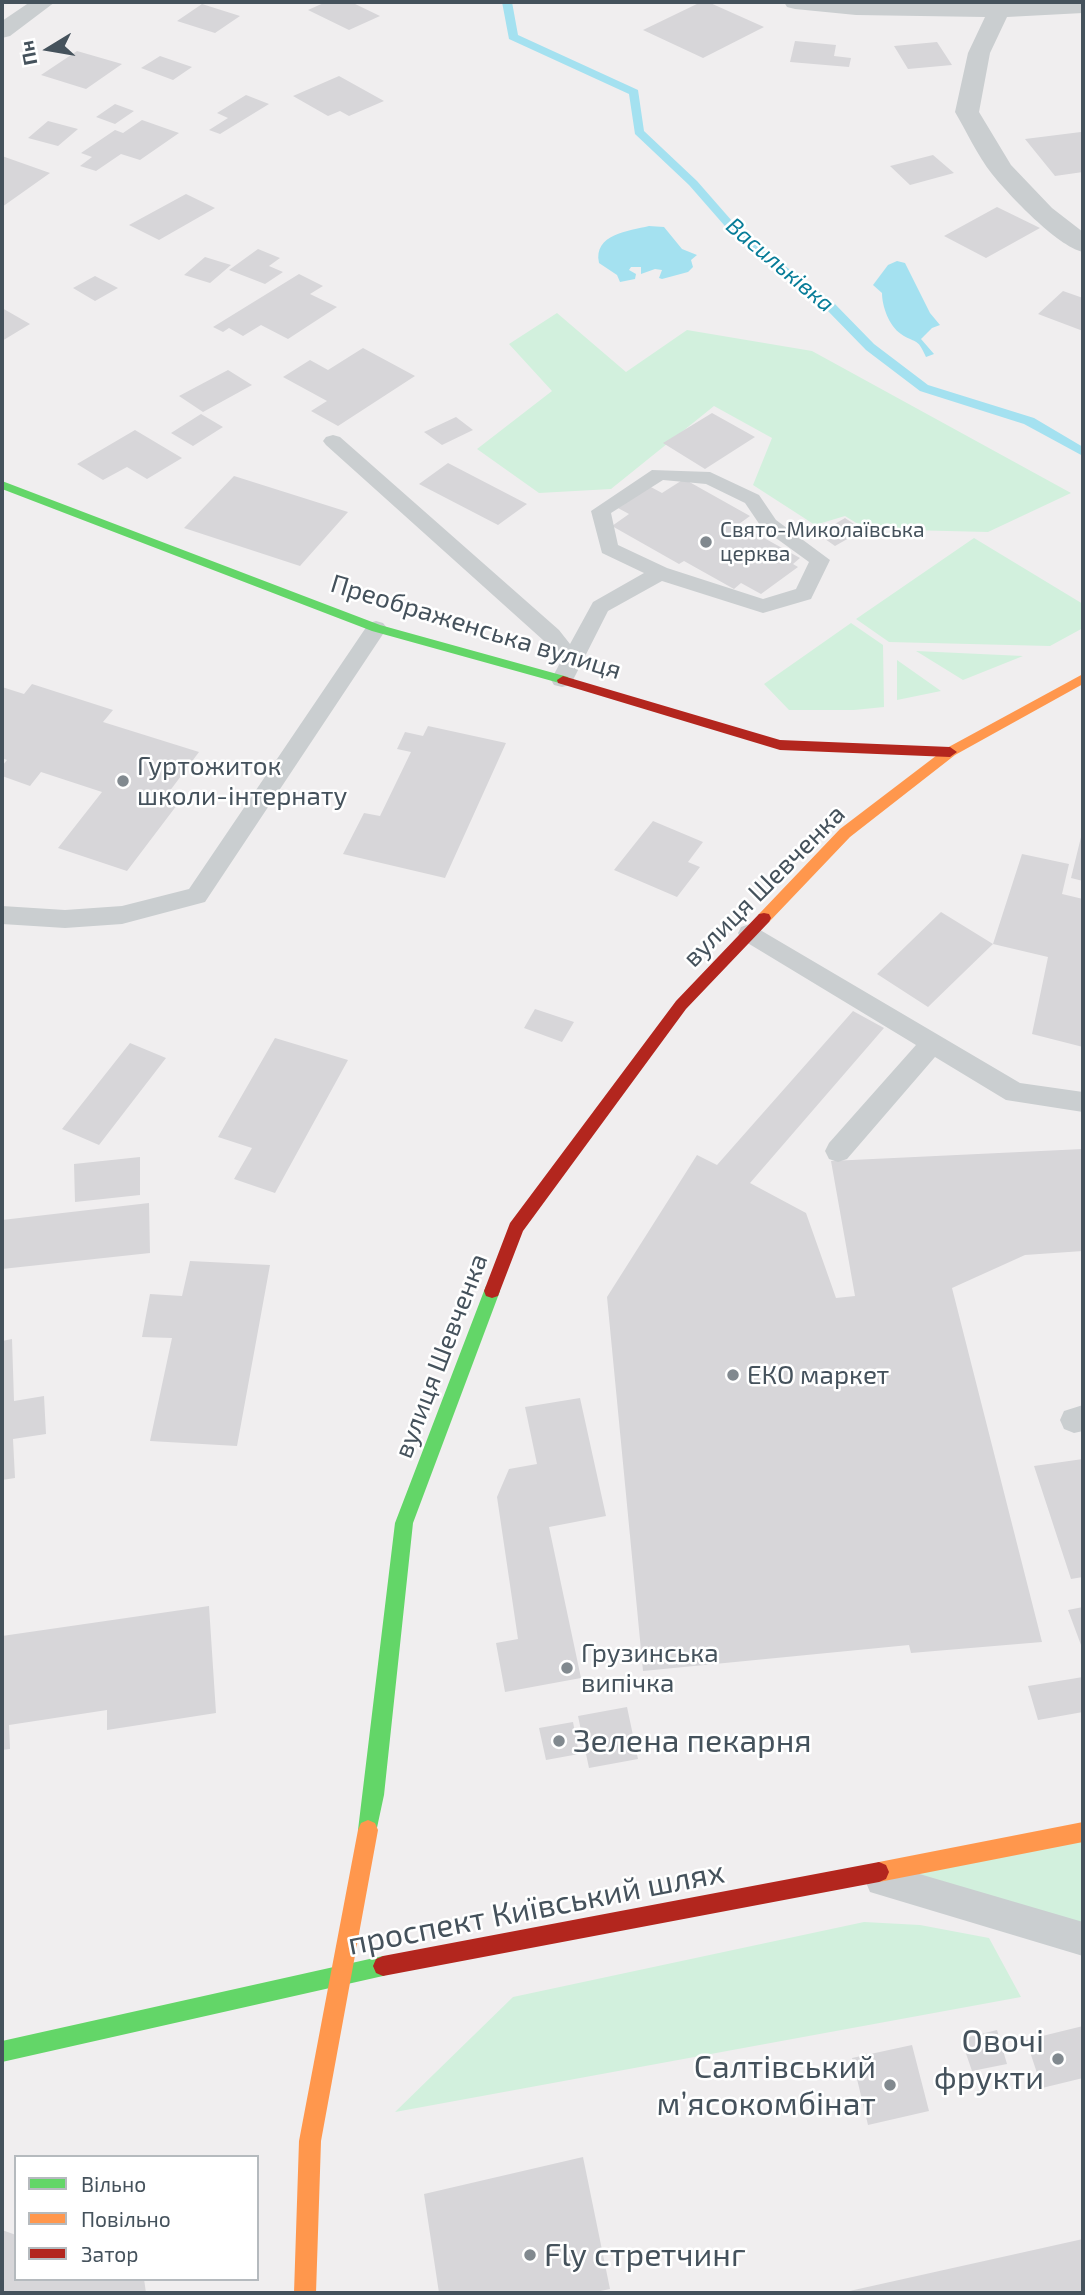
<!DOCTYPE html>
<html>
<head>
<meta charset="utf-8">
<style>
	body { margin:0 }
	#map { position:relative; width:1085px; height:2295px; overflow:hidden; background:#f0eeef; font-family:"Exo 2",sans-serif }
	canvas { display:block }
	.frame { position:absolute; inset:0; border:4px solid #45525c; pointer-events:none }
	.legend { position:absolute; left:14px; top:2155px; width:245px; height:126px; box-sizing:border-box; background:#fff; border:2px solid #b5babe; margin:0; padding:9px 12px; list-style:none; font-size:21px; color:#45525c }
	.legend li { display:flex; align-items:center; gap:14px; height:35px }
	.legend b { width:35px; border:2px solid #b5babe }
	.north { position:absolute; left:14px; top:14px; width:70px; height:70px; -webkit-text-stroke:5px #fff; paint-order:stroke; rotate:259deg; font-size:19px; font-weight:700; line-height:28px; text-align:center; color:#45525c }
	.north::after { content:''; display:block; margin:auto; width:24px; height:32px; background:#45525c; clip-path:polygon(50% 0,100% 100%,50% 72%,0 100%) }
</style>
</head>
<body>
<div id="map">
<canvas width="1085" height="2295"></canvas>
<div class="frame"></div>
<ul class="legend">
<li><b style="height:9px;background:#63d668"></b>Вільно</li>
<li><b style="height:9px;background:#ff974d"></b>Повільно</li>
<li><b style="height:9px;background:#b3261e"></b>Затор</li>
</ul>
<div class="north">Пн</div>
</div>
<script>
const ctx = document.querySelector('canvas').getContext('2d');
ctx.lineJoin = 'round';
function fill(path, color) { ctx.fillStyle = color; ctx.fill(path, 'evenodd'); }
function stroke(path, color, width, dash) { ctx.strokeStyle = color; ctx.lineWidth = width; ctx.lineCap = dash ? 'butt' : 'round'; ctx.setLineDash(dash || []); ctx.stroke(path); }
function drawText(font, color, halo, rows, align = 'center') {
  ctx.font = font + ' "Exo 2",sans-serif'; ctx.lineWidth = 5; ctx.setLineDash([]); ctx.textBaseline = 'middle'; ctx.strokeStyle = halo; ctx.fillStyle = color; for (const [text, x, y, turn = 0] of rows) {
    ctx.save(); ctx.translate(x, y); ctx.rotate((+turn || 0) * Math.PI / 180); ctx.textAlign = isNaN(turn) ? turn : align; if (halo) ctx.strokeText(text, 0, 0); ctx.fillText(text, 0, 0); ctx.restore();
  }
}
fill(new Path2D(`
	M557 313 626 372 687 330 812 351 1071 493 988 532 866 529 845 516 815 525 753 485 772 438 714 406 611 489 539 493 477 449 552 391 509 344Z
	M974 538 1083 604V628L1050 646 889 642 856 619Z
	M851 623 883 645 884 707 854 710H789L764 684Z
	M916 651 1023 656 963 680Z
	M897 660 941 691 897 700Z
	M1083 1832V1939L1022 1919 860 1874Z
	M864 1922 920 1925 989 1938 1021 1997 395 2112 513 1997Z`), '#d2f0dd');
fill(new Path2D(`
	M649 226 664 227 682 249 697 255 691 260 693 267 688 272 662 279 659 278 662 270 655 269 641 274V267H631L629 270 636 274 635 279 620 282 617 275 599 263C593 234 629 231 649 226Z
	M897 261 905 263 930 313 940 325 932 328 921 339 934 354 926 357C917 336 915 344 901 334 889 326 882 306 882 293L873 285 888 265Z`), '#a4e1f0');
fill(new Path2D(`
	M502 2H512L518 35 638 90 644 131 697 181 746 237 832 301 874 344 928 385 1034 418 1083 447V456L1024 424 920 391 866 350 824 307 738 241 689 185 635 134 629 94 509 39Z`), '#a4e1f0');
fill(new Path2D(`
	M326 2H351L380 16 349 30 308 10Z
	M701 2H708L764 27 703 58 643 30Z
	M202 4 240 16 215 33 177 21Z
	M795 41 836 45 834 56 851 58 849 67 790 62Z
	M937 42 952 65 908 69 894 46Z
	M77 51 122 64 86 89 41 75Z
	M160 56 192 67 173 80 141 68Z
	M339 76 384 101 349 116 340 111 328 116 293 96Z
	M246 95 269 104 220 134 209 130 228 118 217 113Z
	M115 104 134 111 115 124 96 117Z
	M142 120 179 133 140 160 121 154 96 171 80 166 92 157 81 153 115 130 123 133Z
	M48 121 78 129 58 146 28 138Z
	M1081 132 1083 172 1055 176 1025 139Z
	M933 155 954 173 910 185 890 166Z
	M2 156 50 173 2 207Z
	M186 194 215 208 159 240 129 225Z
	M997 207 1040 228 986 258 944 236Z
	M258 249 280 258 269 266 283 272 265 284 229 270Z
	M205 257 231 265 210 283 184 275Z
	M299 274 323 286 310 294 337 307 288 339 261 325 243 336 229 328 223 332 213 327Z
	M95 276 118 288 95 301 73 288Z
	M1063 291 1083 298V331L1038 314Z
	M2 308 30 324 2 341Z
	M363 348 415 376 338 426 311 411 327 401 283 377 310 360 328 370Z
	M228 370 252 385 203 412 179 396Z
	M712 413 755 437 705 469 663 443Z
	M201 414 223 427 193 446 171 433Z
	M456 417 473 430 442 445 424 432Z
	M135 430 182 458 147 479 127 467 103 480 77 464Z
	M448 463 527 504 498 525 419 484Z
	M234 476 348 512 300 566 184 528Z
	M684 479 750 516 739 524 800 558 793 564 798 567 761 594 741 583 734 589 684 561 679 564 612 526 629 514 618 508 649 486 662 493Z
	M845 518 863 530 835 546 818 534Z
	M32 684 113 710 103 722 199 752 166 796 180 801 127 871 58 848 102 792 41 772 30 786 2 776V766L7 760 2 758V687L24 694Z
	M428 726 506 743 445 878 343 854 364 813 380 816 411 752 397 749 405 732 423 736Z
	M653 821 703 842 688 862 700 867 677 897 614 870Z
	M1082 833H1083V881L1071 878Z
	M1022 854 1069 864 1062 894 1083 899V1047L1032 1034 1048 957 993 944 928 1007 877 974 941 912 993 944Z
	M535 1009 574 1022 562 1042 524 1028Z
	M853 1011 884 1028 750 1183 806 1213 836 1298 855 1296 831 1161 1083 1149V1251L1025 1255 952 1288 1042 1642 911 1653 909 1645 643 1671 607 1297 697 1155 717 1165Z
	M275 1038 348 1060 275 1193 234 1179 252 1148 218 1137Z
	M130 1043 166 1058 99 1145 62 1129Z
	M140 1157V1195L75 1202 74 1164Z
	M149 1203 150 1253 2 1269V1220Z
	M190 1261 270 1265 237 1446 150 1441 172 1338 142 1337 150 1294 182 1296Z
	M12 1339 14 1401 44 1396 46 1434 13 1439 15 1478 2 1480V1341Z
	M580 1398 606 1516 549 1527 581 1678 505 1692 496 1643 518 1639 497 1497 509 1469 537 1464 525 1407Z
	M1083 1459V1577L1071 1579 1034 1466Z
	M209 1606 216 1713 107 1730V1710L9 1725 10 1749 2 1750V1636Z
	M1083 1607V1645H1081L1068 1610Z
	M1083 1677V1712L1038 1720 1028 1686Z
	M627 1707 638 1759 589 1768 578 1716Z
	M573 1722 579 1754 546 1760 539 1728Z
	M1083 2026V2078L1042 2088 1026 2040Z
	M997 2030 1007 2064 972 2071 961 2039Z
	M912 2045 929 2111 868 2125 852 2058Z
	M583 2157 610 2289 591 2293H439L424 2194Z
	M2 2230 16 2235V2279H144L146 2293H2Z
	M1083 2239V2293H845V2292Z`), '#d7d6d9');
fill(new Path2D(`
	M333 435 340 437 559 630 570 644 593 602 644 573 602 553 591 511 652 470 710 472 759 495 776 520 830 560 811 599 763 613 662 581 608 611 573 680 570 685 562 687 554 685 551 680 561 661 543 640 326 445 323 441 326 437ZM663 480 706 484 745 503 762 528 809 562 796 589 763 599 667 568 618 545 611 513Z
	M376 621 383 623 387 628 205 902 122 924 65 928 2 924V906L65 910 122 906 189 889 369 623Z
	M750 924 1020 1083 1083 1092V1112L1006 1100 935 1057 847 1159 838 1162 829 1159 825 1151 829 1143 916 1045 741 939 738 933 741 927Z
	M1083 1405V1431L1074 1433 1064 1429 1060 1420 1064 1411Z
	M882 1863 1083 1922V1956L870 1892 865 1880 870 1868Z`), '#caced0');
fill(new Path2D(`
	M30 2H55L10 36 2 38V21Z
	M784 2 999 4 1083 2V13L1007 17 990 53 979 112 1011 165 1052 208 1083 232V252C1057 246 1009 195 992 174 977 155 967 132 955 112L968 53 985 17 856 15 795 9 787 7Z`), '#caced0');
fill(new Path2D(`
	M2 481 380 625 568 677 569 680 563 684 372 631 2 489Z
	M492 1284 498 1286 500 1291 413 1523 384 1795 375 1837 368 1840 361 1837 358 1830 395 1523 484 1291 486 1286Z
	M383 1956 390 1959 393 1966 390 1973 383 1976 2 2062V2041Z`), '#63d668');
fill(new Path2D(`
	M1083 674V684L955 755 850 837 769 922H759L757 918 759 914 840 829 945 749Z
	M368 1820 375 1823 378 1830 321 2141 316 2293H294L299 2141 358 1830 361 1823Z
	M1083 1822V1842L879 1882 872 1879 869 1872 872 1865 879 1862Z`), '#ff974d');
fill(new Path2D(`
	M563 676 780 740 950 747 957 752 950 757 780 750 558 683 557 680Z
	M764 913 769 914 771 918 769 922 686 1009 523 1231 498 1296 492 1298 486 1296 484 1291 510 1223 676 1001 759 914Z
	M879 1862 886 1865 889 1872 886 1879 879 1882 383 1976 376 1973 373 1966 376 1959 383 1956Z`), '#b3261e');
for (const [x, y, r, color] of [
	[706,542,7,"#81898f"],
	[123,781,7,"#81898f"],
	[733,1375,7,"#81898f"],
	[567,1668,7,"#81898f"],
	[559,1741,7,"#81898f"],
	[1058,2059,7,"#81898f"],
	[890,2085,7,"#81898f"],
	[530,2255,7,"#81898f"]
]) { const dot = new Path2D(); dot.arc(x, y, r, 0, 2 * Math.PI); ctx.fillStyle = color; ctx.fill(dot); stroke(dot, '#fff', 2.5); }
drawText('21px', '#45525c', '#fff', [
	["Свято-Миколаївська",720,530],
	["церква",720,554]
], 'left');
drawText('italic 23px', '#067c98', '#fff', [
	["Васильківка",780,265,40]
]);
drawText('26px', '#45525c', '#fff', [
	["Преображенська вулиця",476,627,17],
	["вулиця Шевченка",764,886,-45],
	["вулиця Шевченка",441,1356,-69]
]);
drawText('26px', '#45525c', '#fff', [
	["Гуртожиток",137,766],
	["школи-інтернату",137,796],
	["ЕКО маркет",747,1375],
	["Грузинська",581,1653],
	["випічка",581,1683]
], 'left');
drawText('32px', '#45525c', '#fff', [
	["Зелена пекарня",573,1741],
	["Овочі",1044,2041,"right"],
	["фрукти",1044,2078,"right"],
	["Салтівський",876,2067,"right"],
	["мʼясокомбінат",876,2104,"right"],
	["Fly стретчинг",544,2255]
], 'left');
drawText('32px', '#45525c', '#fff', [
	["проспект Київський шлях",536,1908,-11]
]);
</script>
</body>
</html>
